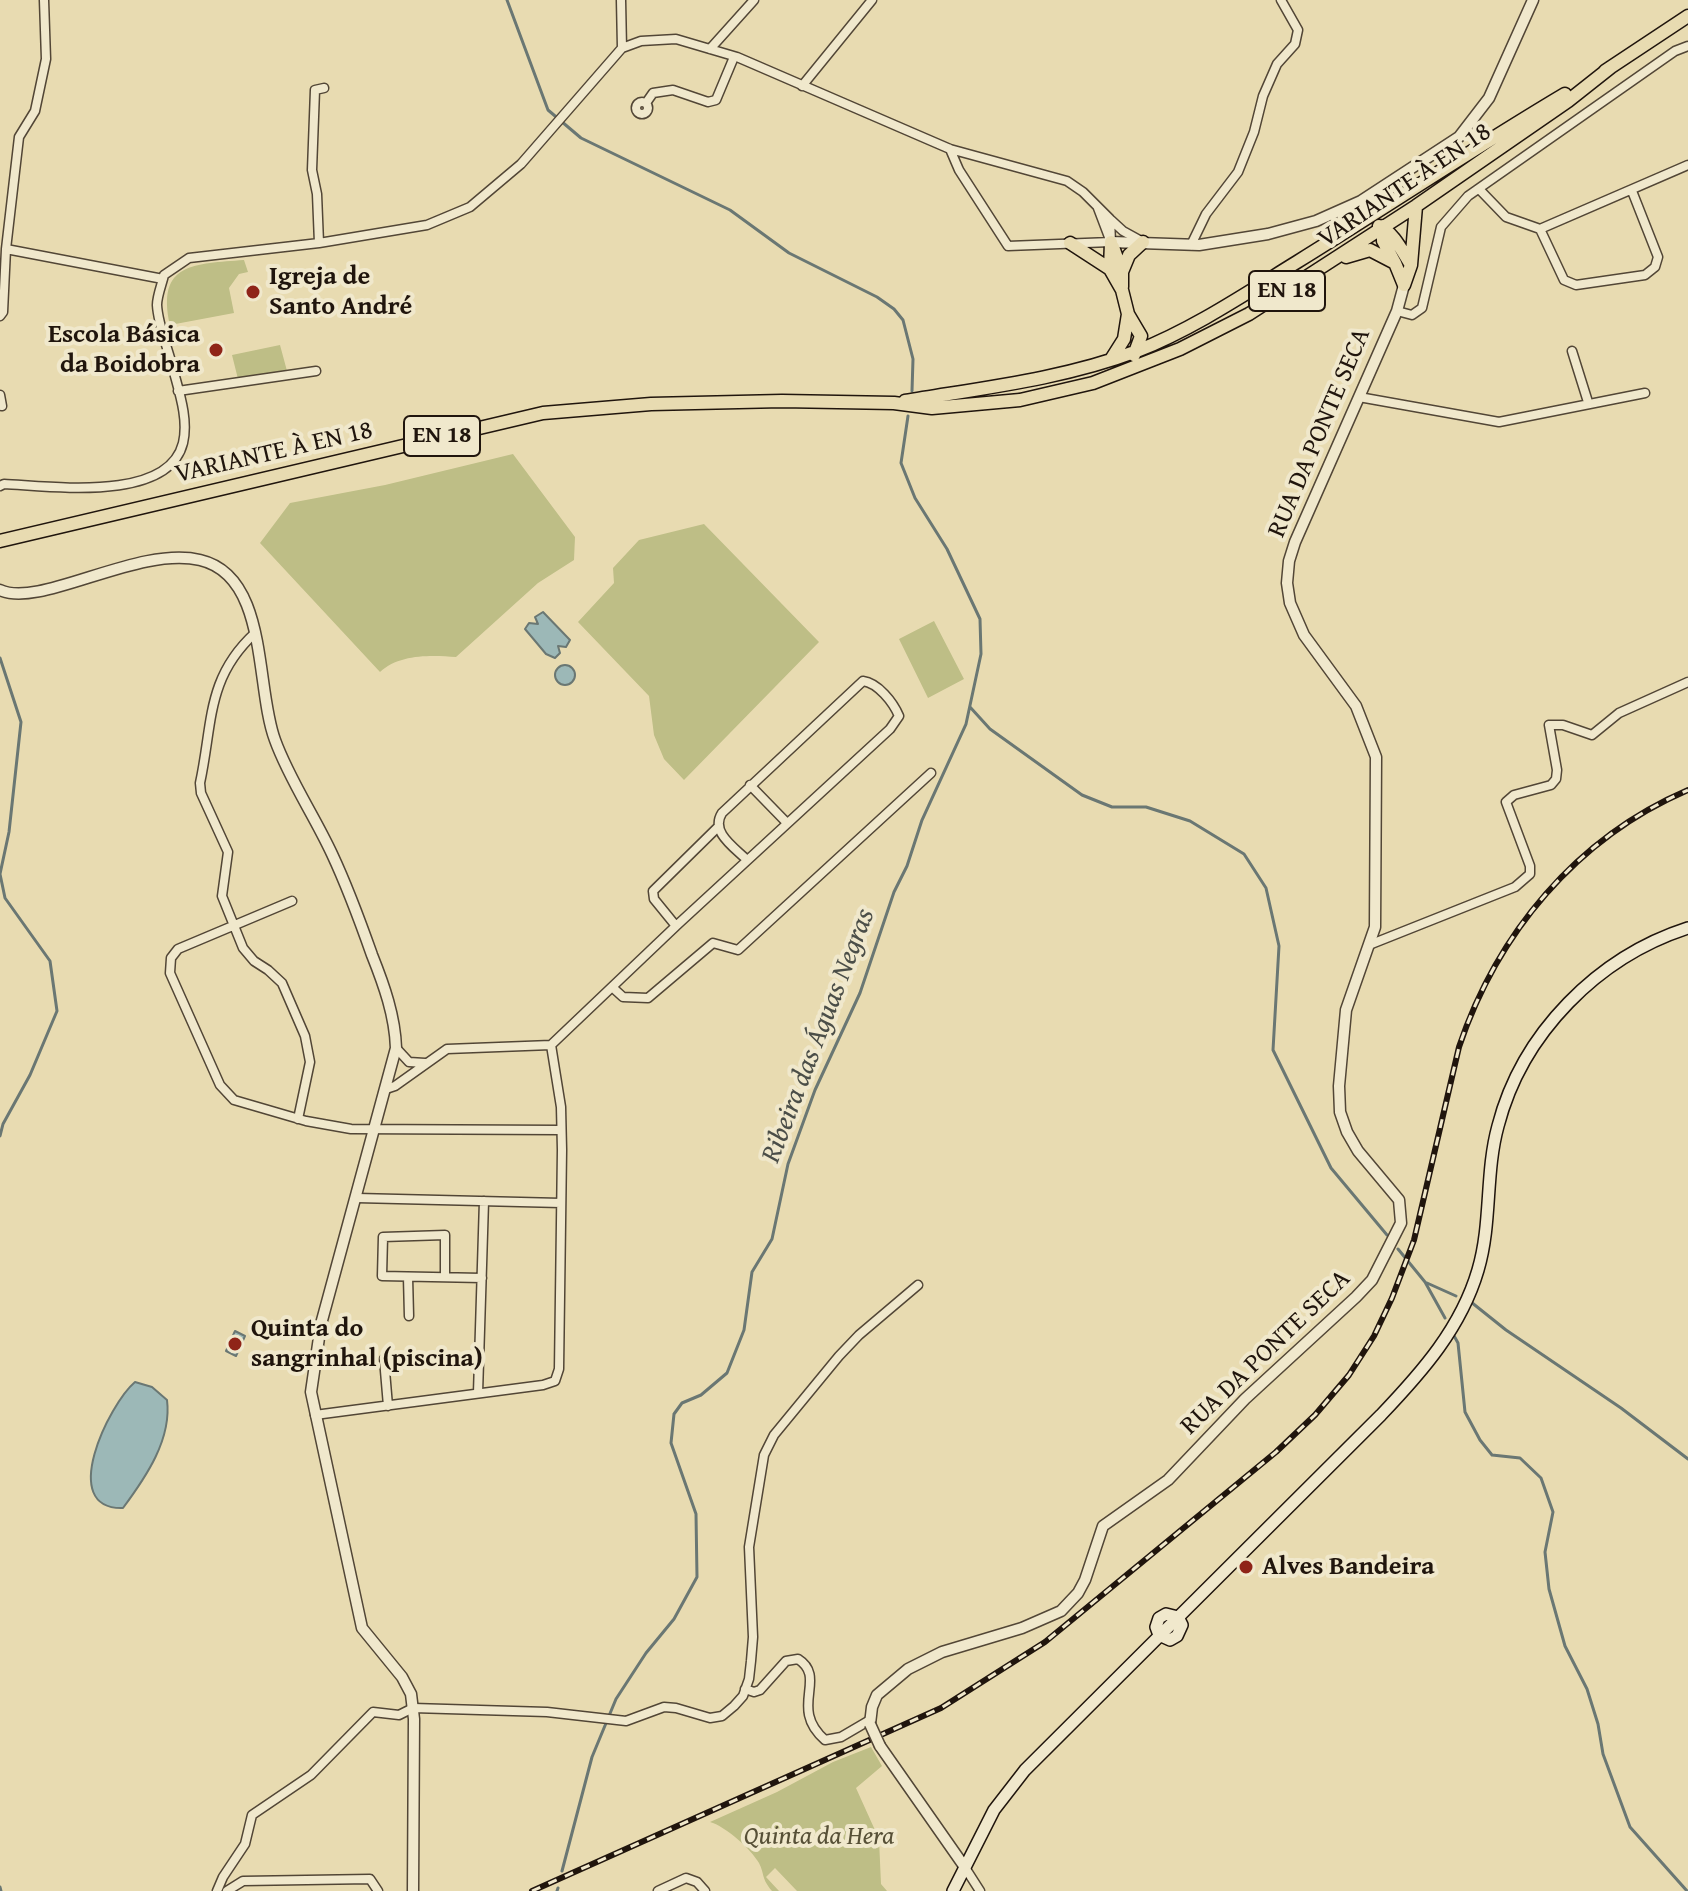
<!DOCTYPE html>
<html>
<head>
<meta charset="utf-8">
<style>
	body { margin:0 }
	canvas { display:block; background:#e8dbb1 }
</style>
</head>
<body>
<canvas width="1688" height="1891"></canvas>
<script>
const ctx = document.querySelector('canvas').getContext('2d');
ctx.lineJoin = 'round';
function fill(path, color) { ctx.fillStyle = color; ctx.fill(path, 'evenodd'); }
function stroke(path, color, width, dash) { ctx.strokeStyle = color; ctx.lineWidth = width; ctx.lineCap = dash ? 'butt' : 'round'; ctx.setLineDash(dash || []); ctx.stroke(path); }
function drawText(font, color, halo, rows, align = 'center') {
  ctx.font = font + ' "Gentium Book Plus",serif'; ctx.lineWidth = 8; ctx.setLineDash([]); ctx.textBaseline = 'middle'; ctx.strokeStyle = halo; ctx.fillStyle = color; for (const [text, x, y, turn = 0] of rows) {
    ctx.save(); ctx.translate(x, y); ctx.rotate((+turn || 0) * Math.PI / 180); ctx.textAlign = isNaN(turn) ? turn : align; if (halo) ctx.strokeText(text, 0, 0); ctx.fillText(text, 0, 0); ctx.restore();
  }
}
fill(new Path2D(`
	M244 260 248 272 239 274 229 288 234 313 170 325C156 262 195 264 244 260Z
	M280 345 287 371 238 379 232 355Z
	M513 454 575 537 574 560 538 583 456 657C431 655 399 654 380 672L260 543 290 503 385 485Z
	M704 524 819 642 684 780 664 759 654 735 649 696 578 622 614 583 613 568 639 540Z
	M934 621 964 679 928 698 899 639Z
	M871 1747 882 1766 856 1788 879 1839 881 1884 887 1891H797L775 1868 766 1877 779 1891H772C761 1878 765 1875 759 1863 751 1849 725 1826 710 1822L777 1792 833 1762Z`), '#bebe86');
const water = new Path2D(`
	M543 612 570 640 566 647 558 646 560 653 555 658 546 654 525 629 529 623 538 624 535 617Z
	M555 675a10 10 0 1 1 20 0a10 10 0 1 1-20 0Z
	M235 1331 245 1336 236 1356 226 1351Z
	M135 1382 152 1387 167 1400C172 1439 146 1477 123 1508 57 1510 109 1404 135 1382Z`);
fill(water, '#9cb8b7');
stroke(water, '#6a7773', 2);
stroke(new Path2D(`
	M507 0 548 110 581 138 730 210 789 253 877 297 894 309 903 320 913 359 912 391
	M0 658 21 722 9 832 0 874 5 898 50 961 57 1011 30 1075 3 1124 0 1136
	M970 707 990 729 1082 795 1112 807H1146L1190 821 1244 854 1266 888 1279 946 1273 1050 1331 1168 1387 1235
	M1398 1249 1425 1282 1445 1318
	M1427 1283 1456 1296
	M1471 1302 1506 1330 1621 1408 1688 1459
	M1453 1334 1458 1343 1465 1412 1480 1440 1492 1455 1520 1458 1541 1478 1553 1512 1545 1552 1549 1589 1565 1646 1587 1689 1598 1724 1603 1754 1630 1827 1687 1891
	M562 1871 592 1757 616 1699 646 1653 674 1619 697 1577 696 1514 671 1443 674 1414 682 1403 701 1395 727 1373 744 1330 752 1272 772 1239 788 1164 815 1090 860 993 894 892 907 866 922 820 966 724 981 654 980 619 947 549 915 498 901 463 908 416
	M0 1887 1 1891
	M557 1891 558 1888`), '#6a7773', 3);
const minor = new Path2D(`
	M621 0 622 48
	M710 49 754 0
	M802 86 872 0
	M636 108a6 6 0 1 1 12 0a6 6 0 1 1-12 0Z
	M646 103 653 93 673 90 708 102 716 100 734 57
	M950 149 959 170 1008 246 1111 242
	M1479 189 1506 217 1540 229 1688 165
	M1098 208 1109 237
	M1111 220 1123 231 1143 242
	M1540 229 1564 280 1576 285 1645 275 1655 267 1658 257 1632 191
	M319 243 317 194 312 170 315 90 324 88
	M1191 245 1206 214 1238 172 1254 132 1263 96 1277 64 1295 44 1298 30 1281 0
	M6 249 163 279
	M1397 311 1412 315 1422 308 1441 227 1468 196 1675 51 1688 46
	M0 316 3 312 6 249 19 137 35 111 46 59 44 0
	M1572 351 1588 402
	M178 391 316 371
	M0 395 2 406
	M1359 397 1499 422 1645 393
	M0 486 4 484C50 486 168 503 183 443 189 418 178 389 172 365 167 346 158 324 157 305 157 296 162 284 164 275L189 258 319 243 427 225 470 207 521 164 622 48 641 41 676 39 737 57 950 149 1067 181 1083 192 1110 219 1111 242
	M255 633C206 678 213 723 200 783L201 793 228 852 222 896 243 948 254 961 268 970 282 983 305 1036 310 1062 298 1119
	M750 785 787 823
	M718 827 653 891 654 899 676 926 890 729 899 716C893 702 878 683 863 681L722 813C710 832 734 847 747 860
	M292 901 178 949 171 958 170 973 220 1085 234 1100 306 1121 351 1129 561 1130
	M1369 945 1515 887 1530 874V866L1506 802 1514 795 1551 785 1556 779 1557 770 1549 725H1563L1592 735 1619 713 1688 682
	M612 987 623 997 648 998 713 943 738 950 931 773
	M396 1048 409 1062 425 1063
	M386 1089 395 1086 447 1049 551 1045 676 926
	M357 1198 561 1203
	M408 1277 409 1316
	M445 1277V1235L383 1237 382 1276 482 1278
	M478 1393 484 1201
	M388 1406 384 1359 441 1358
	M315 1415 543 1385 555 1381 559 1369 562 1150 561 1107 551 1045
	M745 1689 754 1692 760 1690 786 1661 798 1659C828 1678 788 1708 825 1740L841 1737 870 1720
	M964 1866 980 1891
	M217 1891 223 1877 245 1844 252 1815 311 1775 373 1712 399 1715 413 1708 547 1712 626 1721 664 1707 676 1708 710 1718 722 1716 734 1706 743 1696 749 1679 751 1661 753 1637 749 1547 764 1455 774 1435 839 1356 859 1335 918 1285
	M227 1891 243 1881 370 1879 378 1891
	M658 1891 686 1878 697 1882 705 1891`);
const tertiary = new Path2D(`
	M1111 242 1199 245 1268 234 1316 221 1361 201 1459 137 1489 98 1533 0
	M0 590C40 609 138 545 200 560 269 576 255 687 275 740 289 779 314 815 332 854 347 886 360 921 372 955 384 985 395 1016 396 1048L321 1324 311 1392 362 1628 402 1677 411 1694 414 1719 413 1891
	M870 1724 872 1707 877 1695 908 1669 942 1652 1022 1628 1061 1611 1078 1593 1085 1580 1103 1526 1168 1480 1245 1399 1356 1297 1372 1280 1401 1223 1399 1200 1358 1151 1347 1132 1340 1112 1339 1086 1346 1010 1375 927 1376 757 1356 706 1304 635 1290 603 1287 583 1289 561 1295 542 1397 311 1404 285
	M880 1746 964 1866`);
const secondary = new Path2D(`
	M1159 1635 1170 1640 1177 1636 1182 1625 1178 1617
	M1159 1635 1156 1627 1159 1618 1166 1614 1178 1617
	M953 1891 994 1810 1025 1770 1381 1415C1422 1372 1461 1328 1478 1270 1492 1223 1485 1173 1498 1126 1522 1033 1598 957 1688 928`);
const primary = new Path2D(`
	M1605 71 1688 16
	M1379 226C1394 233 1402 251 1411 265L1404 285
	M1383 226V241L1395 263
	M1111 242 1110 269 1122 290 1128 314 1141 336 1134 355
	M1070 243 1110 269
	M1113 247 1122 272V287
	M1346 257 1370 250 1395 263 1404 285
	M1411 265 1416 206
	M1122 272 1129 255 1143 242
	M1112 358 1124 339 1128 314
	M905 401C982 388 1063 379 1137 351 1193 329 1245 294 1297 262 1386 207 1474 148 1565 94
	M0 541 543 413 651 404 782 401 894 403 932 408 1020 400 1093 383 1180 349 1249 314 1416 206 1568 101 1611 67`);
stroke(minor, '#524636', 11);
stroke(tertiary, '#524636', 13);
stroke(secondary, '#20150d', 14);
stroke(primary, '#20150d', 15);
stroke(minor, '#f0e8cc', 8);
stroke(tertiary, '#f0e8cc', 10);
stroke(secondary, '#f0e8cc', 11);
stroke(primary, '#e8dbb1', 12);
const rail = new Path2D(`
	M532 1891 941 1708 1045 1642 1276 1452 1315 1415 1349 1375 1374 1336 1392 1298 1414 1240 1459 1047C1497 934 1576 838 1688 790`);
stroke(rail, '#20150d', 6);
stroke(rail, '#f0e8cc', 3, [9]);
const tertiaryBridge = new Path2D(`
	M870 1724 880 1746`);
stroke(tertiaryBridge, '#524636', 13, []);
stroke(tertiaryBridge, '#f0e8cc', 10);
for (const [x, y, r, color] of [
	[253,292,8,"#8f2418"],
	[216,350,8,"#8f2418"],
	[235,1344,8,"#8f2418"],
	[1246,1567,8,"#8f2418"]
]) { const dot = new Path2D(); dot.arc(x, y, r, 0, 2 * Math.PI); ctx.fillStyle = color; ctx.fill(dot); stroke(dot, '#f0e8cc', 3); }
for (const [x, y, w] of [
	[1287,291,76],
	[442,436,76]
]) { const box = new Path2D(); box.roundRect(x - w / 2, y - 20, w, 40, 6); ctx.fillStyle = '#f0e8cc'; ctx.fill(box); stroke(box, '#20150d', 2); }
drawText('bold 24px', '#20150d', null, [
	["EN 18",1287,291],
	["EN 18",442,436]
]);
drawText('26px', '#20150d', '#f0e8cc', [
	["VARIANTE À EN 18",1405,186,-34],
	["RUA DA PONTE SECA",1320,433,-67],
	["VARIANTE À EN 18",274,453,-13],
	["RUA DA PONTE SECA",1266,1353,-44]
]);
drawText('bold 26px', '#20150d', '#f0e8cc', [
	["Igreja de",269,277],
	["Santo André",269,307],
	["Escola Básica",200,335,"right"],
	["da Boidobra",200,365,"right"],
	["Quinta do",251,1329],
	["sangrinhal (piscina)",251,1359],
	["Alves Bandeira",1262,1567]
], 'left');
drawText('italic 26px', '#575037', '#f0e8cc', [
	["Quinta da Hera",819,1837]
]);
drawText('italic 28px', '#4b4e48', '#f0e8cc', [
	["Ribeira das Águas Negras",819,1036,-69]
]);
</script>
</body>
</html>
